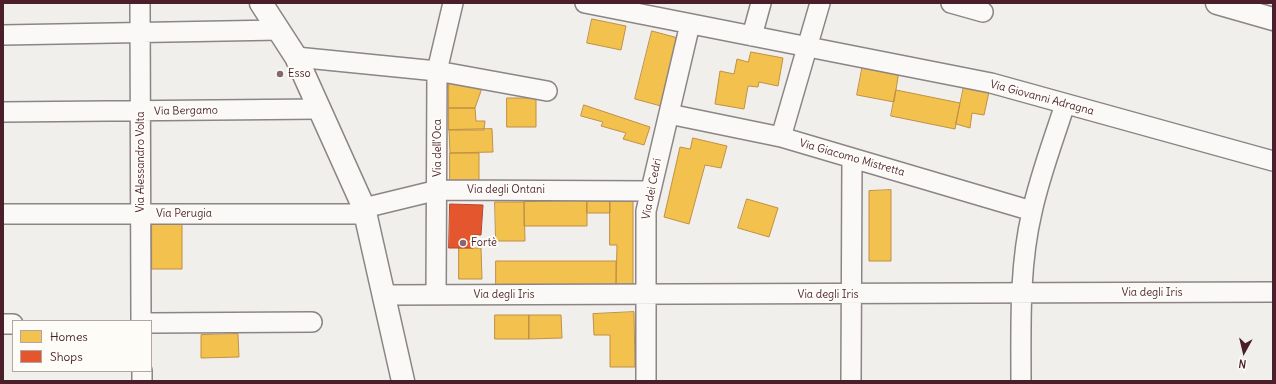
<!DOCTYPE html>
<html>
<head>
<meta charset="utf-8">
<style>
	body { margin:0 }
	#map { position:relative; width:1276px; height:384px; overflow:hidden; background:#f1efec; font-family:Delius,sans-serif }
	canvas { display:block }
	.frame { position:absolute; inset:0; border:4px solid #4a1f2b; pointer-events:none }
	.legend { position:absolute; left:12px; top:320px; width:140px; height:52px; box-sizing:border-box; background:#fdfcf7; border:1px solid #b5a4a5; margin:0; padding:5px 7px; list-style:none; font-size:12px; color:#4a1f2b }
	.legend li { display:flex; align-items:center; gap:8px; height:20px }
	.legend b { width:20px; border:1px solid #b5a4a5 }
	.north { position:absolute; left:1224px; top:332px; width:40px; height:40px; -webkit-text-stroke:3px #fdfcf7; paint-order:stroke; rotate:188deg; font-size:11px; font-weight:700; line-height:16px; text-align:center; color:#4a1f2b }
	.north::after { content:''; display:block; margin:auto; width:14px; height:18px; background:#4a1f2b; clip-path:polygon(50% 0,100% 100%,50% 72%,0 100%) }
</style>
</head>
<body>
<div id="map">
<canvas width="1276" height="384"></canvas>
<div class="frame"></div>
<ul class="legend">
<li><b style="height:11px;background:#f2c14e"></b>Homes</li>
<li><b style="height:11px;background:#e4572e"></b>Shops</li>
</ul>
<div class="north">N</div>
</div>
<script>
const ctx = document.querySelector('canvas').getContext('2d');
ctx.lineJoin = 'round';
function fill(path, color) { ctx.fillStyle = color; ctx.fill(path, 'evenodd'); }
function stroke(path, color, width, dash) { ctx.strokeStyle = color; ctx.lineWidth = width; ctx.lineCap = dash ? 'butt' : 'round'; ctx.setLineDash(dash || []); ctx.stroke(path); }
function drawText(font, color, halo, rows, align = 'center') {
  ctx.font = font + ' Delius,sans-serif'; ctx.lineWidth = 4; ctx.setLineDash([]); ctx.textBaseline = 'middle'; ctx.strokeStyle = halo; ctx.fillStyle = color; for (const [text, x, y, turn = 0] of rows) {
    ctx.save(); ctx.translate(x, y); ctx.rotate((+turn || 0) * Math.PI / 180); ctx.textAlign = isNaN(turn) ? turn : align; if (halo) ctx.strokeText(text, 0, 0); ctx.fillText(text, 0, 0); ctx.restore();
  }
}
const homes = new Path2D(`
	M592 19 626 26 621 50 587 43Z
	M652 31 678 38 661 106 635 99Z
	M751 52 783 58 778 86 759 82 758 87 748 86 744 109 715 104 720 71 734 74 737 59 748 62Z
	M863 64 899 71 894 102 857 95Z
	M449 82 482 88 475 108H449Z
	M964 86 989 92 984 115 972 113 970 128 956 124Z
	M896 90 960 103 955 129 891 116Z
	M507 98H536V127H507Z
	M584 105 650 127 644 145 623 139 626 133 601 126 603 122 581 116Z
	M449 108H475L476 121H485L484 130H449Z
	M492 129 493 152 450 153 449 130Z
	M693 138 727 146 721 168 705 165 689 224 664 217 680 147 690 149Z
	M450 153H479V181L450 182Z
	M891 190V261H869V191Z
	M747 199 778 208 769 237 738 228Z
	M587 201V226H524V202Z
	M587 201H610V213H587Z
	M610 201H633V285L616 286 617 245H610Z
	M495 202H524L525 241H496Z
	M152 224H182V269H152Z
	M459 248H481L482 279H459Z
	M496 261H616V286H496Z
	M634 312 635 367H610V335H594L593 314Z
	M495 315H529V339H495Z
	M529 315H561L562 338 529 339Z
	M238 334 239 357 201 358V335Z`);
fill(homes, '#f2c14e');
stroke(homes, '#c09044', 1);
const shops = new Path2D(`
	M450 204 483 205 481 235H474L473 248H449Z`);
fill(shops, '#e4572e');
stroke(shops, '#b6462d', 1);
const minor = new Path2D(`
	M140 3 141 321
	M585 3 991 83 1273 161
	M951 3 983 12
	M3 35 279 30
	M752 36 761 3
	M296 57 437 71 547 91
	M3 112 320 109
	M669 114 781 137 1032 211
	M781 137 820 3
	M364 208 438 190 650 191
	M3 214H366
	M383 295 1273 292
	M436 295 437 71 453 3
	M151 323 312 322
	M3 324H13
	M142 371V381
	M646 381V211L690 24
	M851 381 852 158
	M1021 381C1021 324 1019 267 1032 212 1040 175 1054 139 1065 104`);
const major = new Path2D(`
	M261 3 296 57 364 208 403 381
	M1217 3 1273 19`);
stroke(minor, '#8d8485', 22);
stroke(major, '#8d8485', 25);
stroke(minor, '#faf9f7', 19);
stroke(major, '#faf9f7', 22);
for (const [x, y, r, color] of [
	[280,74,4,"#84686f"],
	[463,243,4,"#84686f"]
]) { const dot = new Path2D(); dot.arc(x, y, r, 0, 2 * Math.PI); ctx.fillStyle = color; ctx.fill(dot); stroke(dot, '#fdfcf7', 1.5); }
drawText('11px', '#4a1f2b', '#fdfcf7', [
	["Esso",288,74],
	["Fortè",471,243]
], 'left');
drawText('11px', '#4a1f2b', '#fdfcf7', [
	["Via Giovanni Adragna",1042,98,15],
	["Via Bergamo",186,111,-1],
	["Via dell'Oca",438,148,-90],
	["Via Giacomo Mistretta",852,158,16],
	["Via Alessandro Volta",141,162,-90],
	["Via dei Cedri",652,189,-79],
	["Via degli Ontani",506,190],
	["Via Perugia",184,214],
	["Via degli Iris",1152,293],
	["Via degli Iris",504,295],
	["Via degli Iris",828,295]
]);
</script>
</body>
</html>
